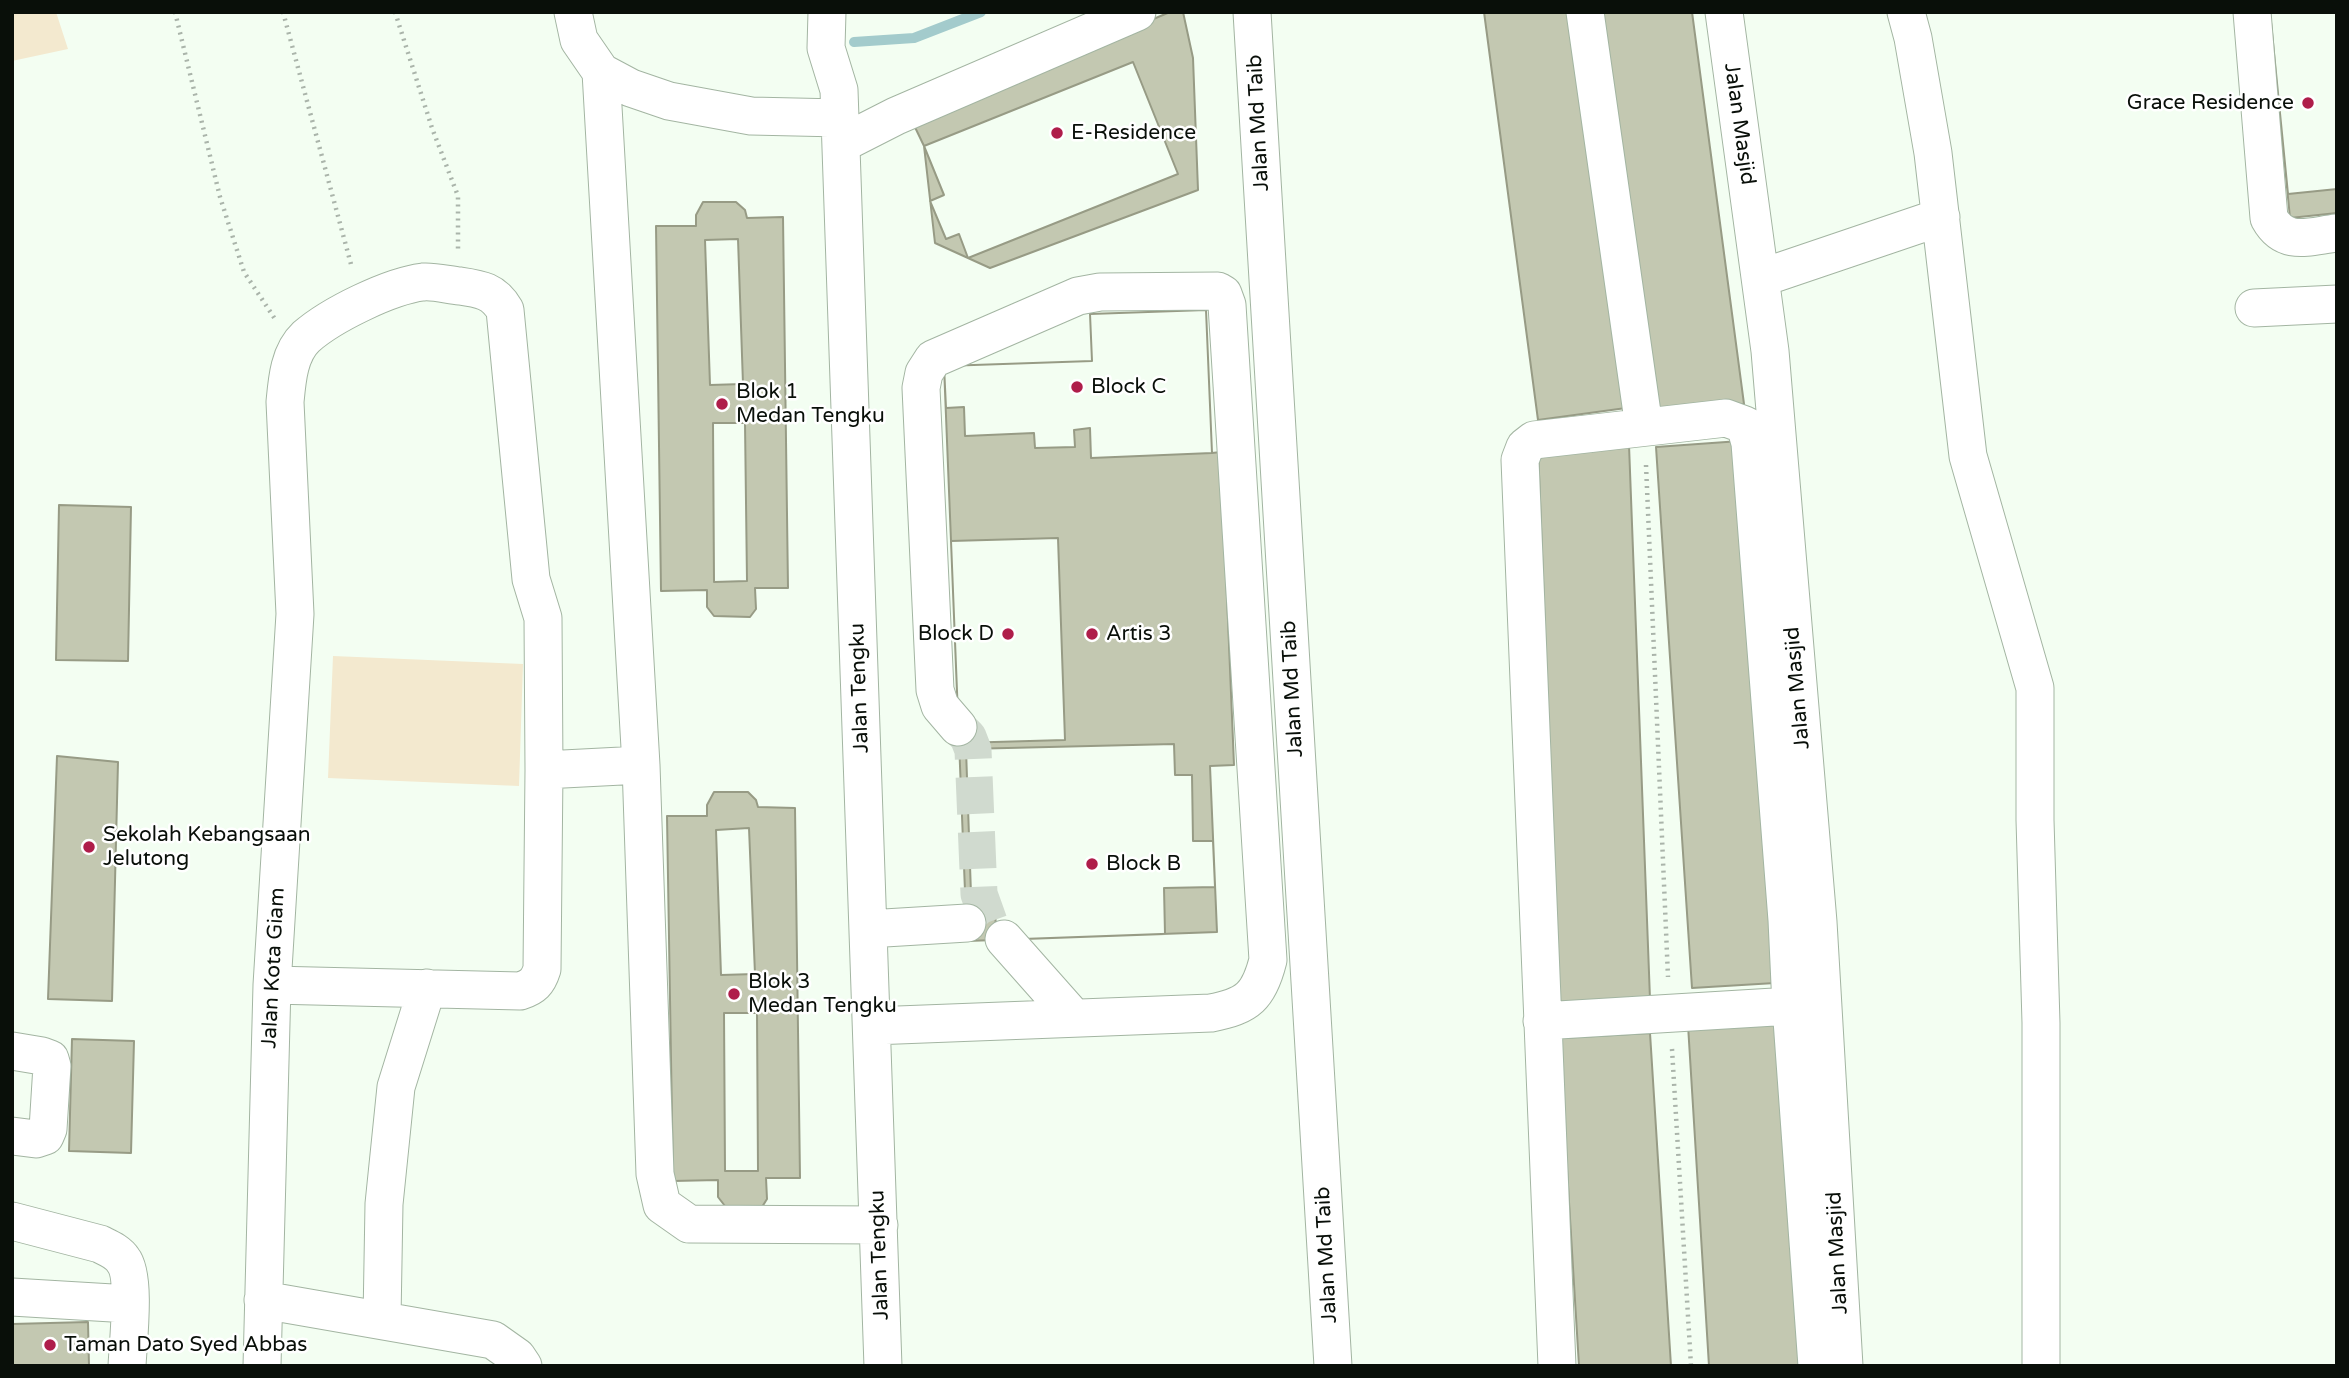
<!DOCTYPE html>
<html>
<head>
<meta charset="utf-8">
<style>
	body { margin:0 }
	#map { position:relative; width:2349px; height:1378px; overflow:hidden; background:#f3fef2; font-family:"Varela Round",sans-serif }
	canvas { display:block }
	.frame { position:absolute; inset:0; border:14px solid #090f09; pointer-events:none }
</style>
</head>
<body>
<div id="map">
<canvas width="2349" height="1378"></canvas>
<div class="frame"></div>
</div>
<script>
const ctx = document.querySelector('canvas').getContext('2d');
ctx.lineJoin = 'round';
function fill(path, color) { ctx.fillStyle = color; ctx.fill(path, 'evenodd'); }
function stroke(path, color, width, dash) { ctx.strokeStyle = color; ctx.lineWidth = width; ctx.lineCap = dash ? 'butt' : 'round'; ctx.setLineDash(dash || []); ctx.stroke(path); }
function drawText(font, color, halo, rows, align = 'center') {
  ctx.font = font + ' "Varela Round",sans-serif'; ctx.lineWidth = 5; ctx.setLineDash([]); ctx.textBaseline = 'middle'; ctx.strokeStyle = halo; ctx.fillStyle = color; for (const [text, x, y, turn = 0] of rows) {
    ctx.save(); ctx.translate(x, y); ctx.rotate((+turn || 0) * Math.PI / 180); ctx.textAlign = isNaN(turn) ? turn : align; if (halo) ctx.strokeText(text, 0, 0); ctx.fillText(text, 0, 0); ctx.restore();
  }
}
fill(new Path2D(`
	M12 12H56L68 49 12 61Z
	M333 656 523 664 519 786 328 778Z`), '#f3e9cf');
stroke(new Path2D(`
	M854 42 914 38 981 12`), '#a3cbcc', 10);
const building = new Path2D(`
	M1170 12H1183L1193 58 1198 190 990 268 935 243 924 146 912 121Z
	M1484 12H1575L1626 408 1538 420Z
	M1603 12H1692L1744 404 1656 415Z
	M2270 12H2337V213L2290 218Z
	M2270 12H2337V189L2288 194Z
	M1133 62 1178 174 968 258 959 234 946 239 930 201 944 195 924 146Z
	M703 202H736L745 210 747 218 783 217 788 588H755L756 609 750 617 714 616 707 607V590L661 591 656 226H696V215ZM738 239 743 384 710 385 705 240ZM713 423H745L747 581 714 582Z
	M1206 310 1212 453 1221 452 1234 765 1210 766 1217 932 967 941 944 366 1092 361 1090 314Z
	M1206 310 1212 453 1091 458 1090 428 1074 430 1075 447 1035 448 1034 433 965 436 964 407 946 408 944 366 1092 361 1090 314Z
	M1740 441 1775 983 1692 988 1656 447Z
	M1629 445 1650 999 1559 1002 1538 448Z
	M59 505 131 507 128 661 56 660Z
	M1058 538 1065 740 959 743 951 541Z
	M1174 744 1175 775H1192L1193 841H1213L1215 887 1164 888 1165 934 996 940 995 894H971L966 749Z
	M57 756 118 762 112 1001 48 999Z
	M714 792H748L756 800 758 807 795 808 800 1178H766L767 1199 762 1207 725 1206 718 1197V1180L673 1181 667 816H707V805ZM749 828 755 974 721 975 716 830ZM724 1013H757L758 1171H725Z
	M1779 1020 1801 1366H1709L1688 1025Z
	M1650 1033 1671 1366H1579L1559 1038Z
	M72 1039 134 1041 131 1153 69 1151Z
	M88 1322 89 1366H12V1324Z`);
fill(building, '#c3c8b1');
stroke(building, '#979b85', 2);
stroke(new Path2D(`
	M958 727 968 737 973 750 979 894 989 922 1004 939`), '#d0dacf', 37, [37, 18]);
const minor = new Path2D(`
	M573 12 579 40 601 72 641 765 655 1174 662 1205 689 1224 879 1225
	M827 12 826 48 839 90 883 1366
	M1252 12 1333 1366
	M1585 12 1644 427
	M1724 12 1770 351 1818 922 1844 1366
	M1906 12 1913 38 1933 153 1968 456 2035 688V820L2041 1023V1366
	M2252 12 2269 218C2285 247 2309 236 2337 233
	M601 72 631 88 669 101 751 116 840 118
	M841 144 896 116 1137 12
	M1761 278 1941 217
	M2254 308 2337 304
	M544 770 641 765
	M868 929 967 923
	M1004 939 1074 1018
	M1542 1021 1791 1006
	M872 1026 1211 1013C1248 1006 1259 996 1268 960L1227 305 1223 294 1218 291 1100 292 1078 296 933 359 924 373 921 388 935 690 940 706 958 727
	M12 1051 42 1056 50 1059 52 1066 48 1129 45 1136 36 1139 12 1136
	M12 1221 100 1244C108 1248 118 1252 123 1260 136 1276 128 1343 127 1366
	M12 1297 129 1304
	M263 1300 493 1340 517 1357 523 1366
	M382 1319 384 1204 396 1087 427 988
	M262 1366 272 985 295 614 285 402C287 380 289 353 306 337 331 315 390 286 423 282 434 281 449 285 460 286 481 289 494 291 505 310L531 579 543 618 544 770 542 969C538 982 533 987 520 991L272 985
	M1557 1366 1520 460 1525 447 1534 440 1726 418 1745 425 1750 443 1787 920 1791 1006 1817 1366`);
stroke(minor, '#a3b5a2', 39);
stroke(new Path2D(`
	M175 12 220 197 244 272 275 319
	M283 12 352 268
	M395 12 432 128 458 196V250
	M1646 465 1668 977
	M1672 1049 1691 1366`), '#aab4aa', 4.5, [2, 5]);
stroke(minor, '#fff', 37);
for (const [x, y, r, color] of [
	[2308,103,7,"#af1d4a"],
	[1057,133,7,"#af1d4a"],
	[1077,387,7,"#af1d4a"],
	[722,404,7,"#af1d4a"],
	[1008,634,7,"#af1d4a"],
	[1092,634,7,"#af1d4a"],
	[89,847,7,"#af1d4a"],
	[1092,864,7,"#af1d4a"],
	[734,994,7,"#af1d4a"],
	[50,1345,7,"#af1d4a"]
]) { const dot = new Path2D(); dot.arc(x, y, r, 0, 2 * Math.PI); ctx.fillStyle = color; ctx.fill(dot); stroke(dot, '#fff', 2.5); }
drawText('21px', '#090f09', '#fff', [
	["Grace Residence",2294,103,"right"],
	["E-Residence",1071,133],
	["Block C",1091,387],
	["Blok 1",736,392],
	["Medan Tengku",736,416],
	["Block D",994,634,"right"],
	["Artis 3",1106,634],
	["Sekolah Kebangsaan",103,835],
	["Jelutong",103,859],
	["Block B",1106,864],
	["Blok 3",748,982],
	["Medan Tengku",748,1006],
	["Taman Dato Syed Abbas",64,1345]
], 'left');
drawText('21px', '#090f09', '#fff', [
	["Jalan Md Taib",1259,123,-93],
	["Jalan Masjid",1739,124,82],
	["Jalan Tengku",860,688,-92],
	["Jalan Masjid",1798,688,-95],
	["Jalan Md Taib",1293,689,-93],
	["Jalan Kota Giam",274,968,-87],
	["Jalan Masjid",1838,1253,-93],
	["Jalan Tengku",880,1255,-92],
	["Jalan Md Taib",1327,1255,-93]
]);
</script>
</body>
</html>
